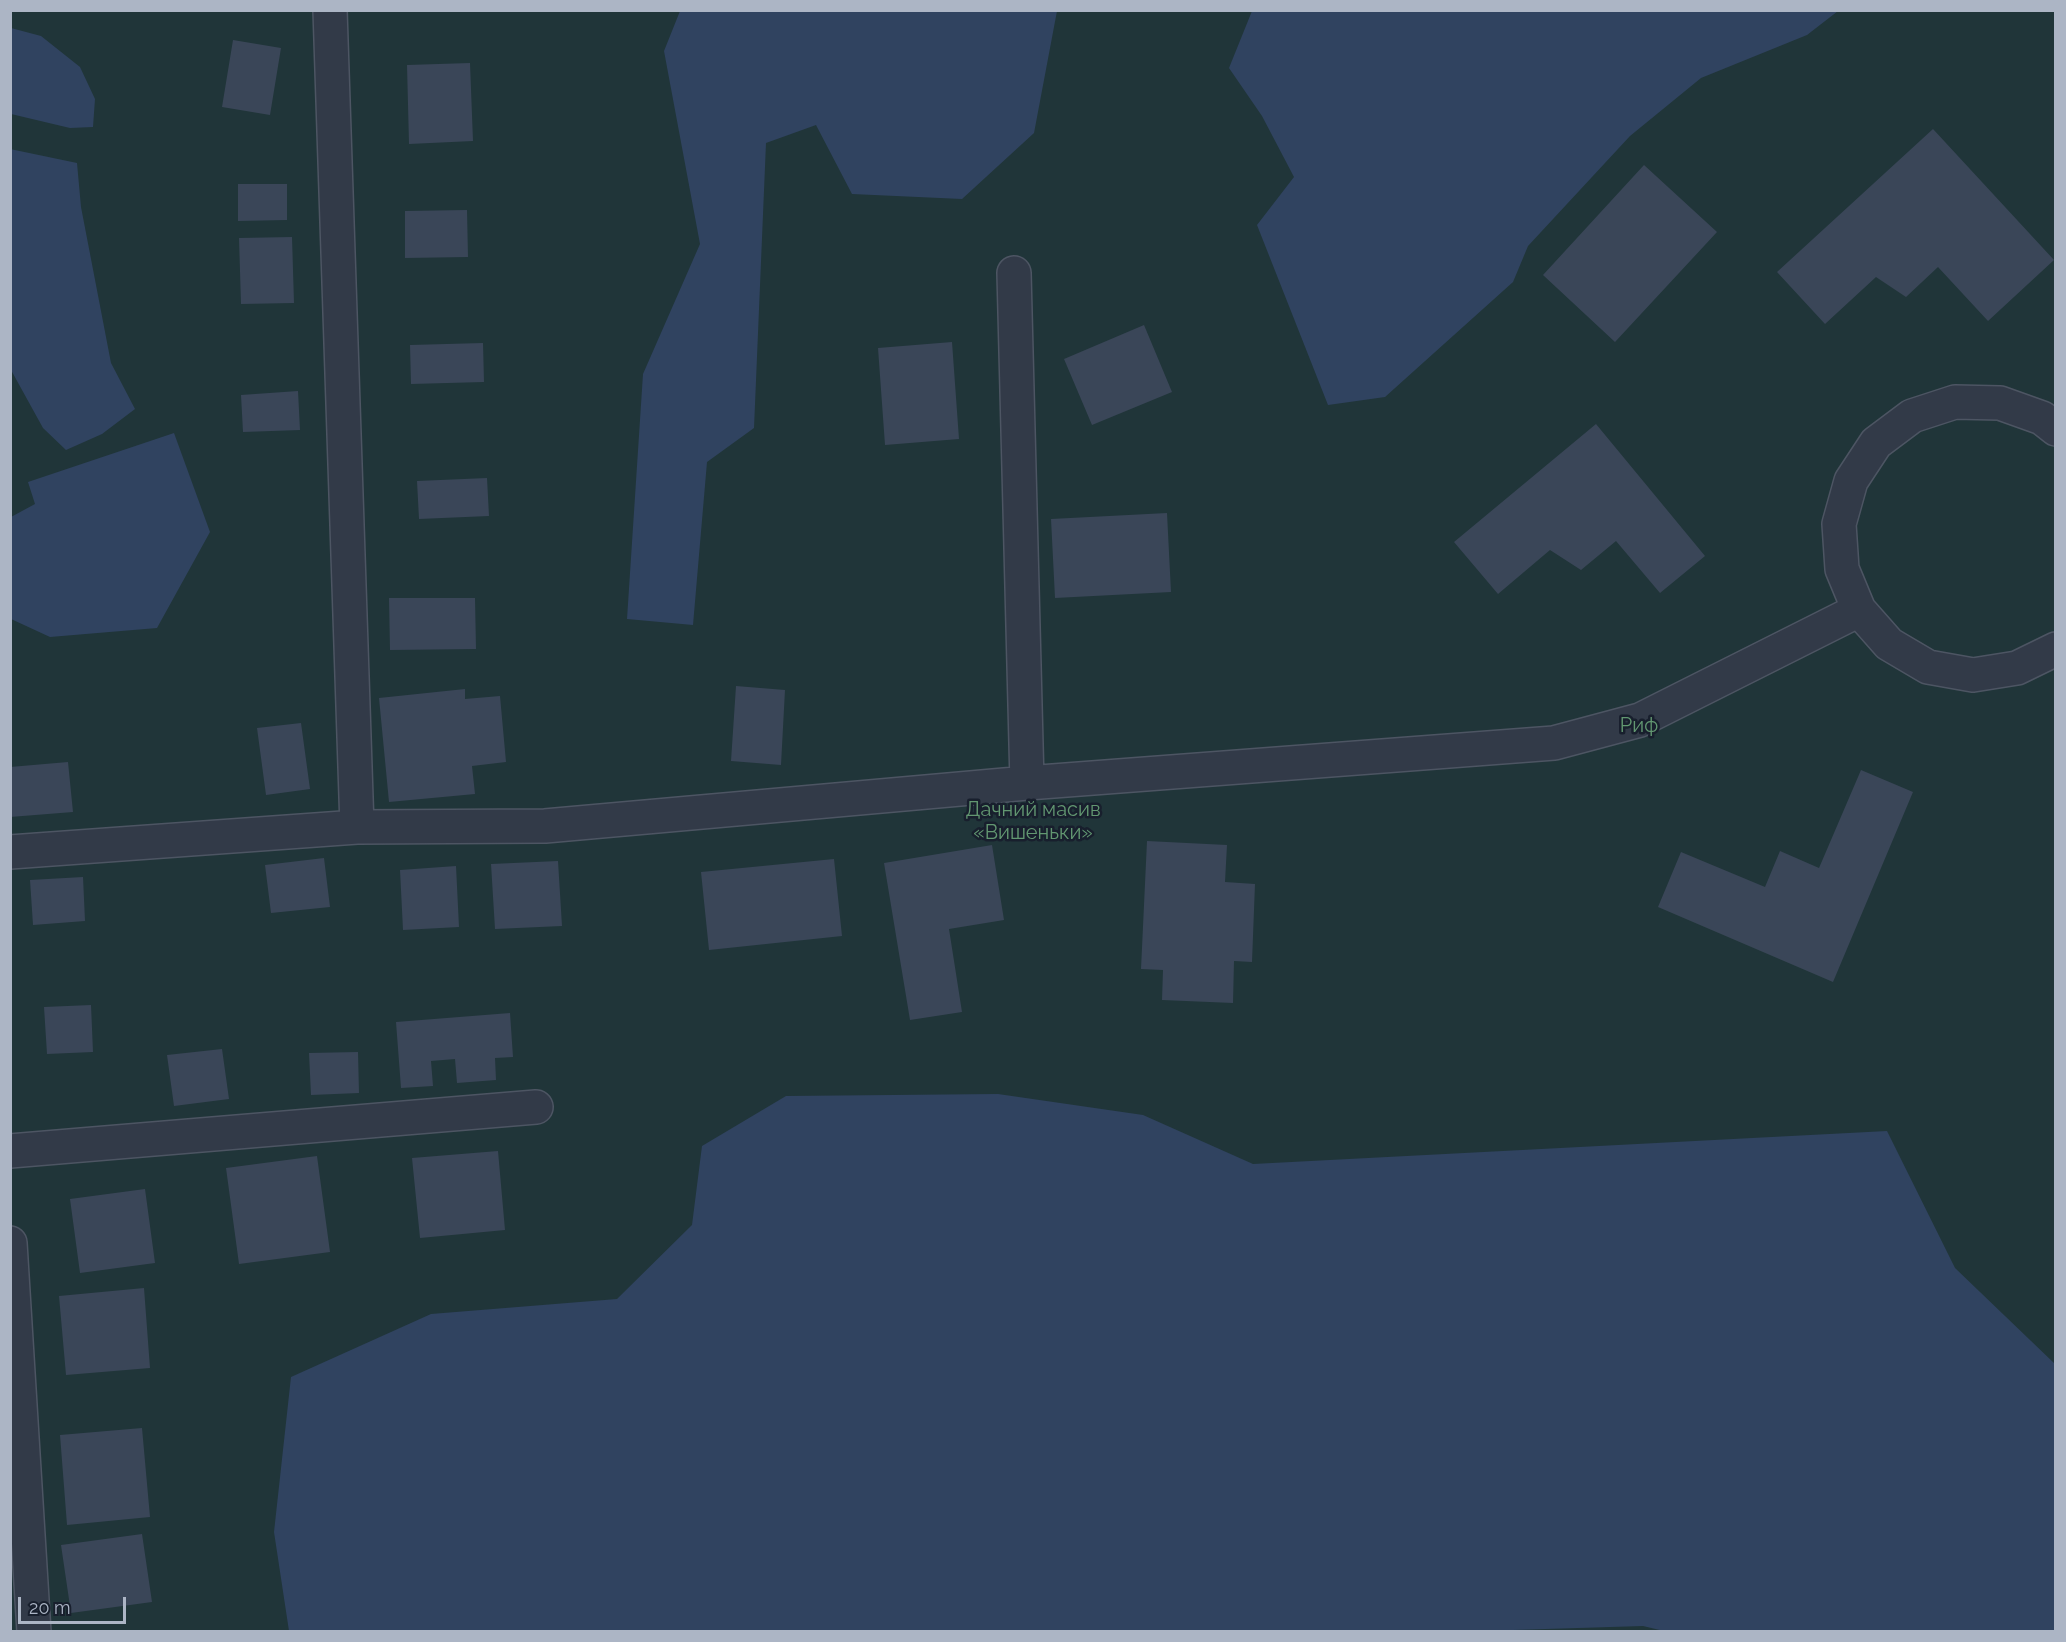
<!DOCTYPE html>
<html>
<head>
<meta charset="utf-8">
<style>
	body { margin:0 }
	#map { position:relative; width:2066px; height:1642px; overflow:hidden; background:#1e2838; font-family:Raleway,sans-serif }
	canvas { display:block }
	.frame { position:absolute; inset:0; border:12px solid #acb5c5; pointer-events:none }
	.scale { position:absolute; left:18px; top:1597px; width:108px; height:27px; box-sizing:border-box; border:3px solid #acb5c5; border-top:0; padding-left:8px; font-size:18px; line-height:21px; white-space:nowrap; color:#acb5c5; -webkit-text-stroke:4px #181f2d; paint-order:stroke }
</style>
</head>
<body>
<div id="map">
<canvas width="2066" height="1642"></canvas>
<div class="frame"></div>
<div class="scale">20 m</div>
</div>
<script>
const ctx = document.querySelector('canvas').getContext('2d');
ctx.lineJoin = 'round';
function fill(path, color) { ctx.fillStyle = color; ctx.fill(path, 'evenodd'); }
function stroke(path, color, width, dash) { ctx.strokeStyle = color; ctx.lineWidth = width; ctx.lineCap = dash ? 'butt' : 'round'; ctx.setLineDash(dash || []); ctx.stroke(path); }
function drawText(font, color, halo, rows, align = 'center') {
  ctx.font = font + ' Raleway,sans-serif'; ctx.lineWidth = 5; ctx.setLineDash([]); ctx.textBaseline = 'middle'; ctx.strokeStyle = halo; ctx.fillStyle = color; for (const [text, x, y, turn = 0] of rows) {
    ctx.save(); ctx.translate(x, y); ctx.rotate((+turn || 0) * Math.PI / 180); ctx.textAlign = isNaN(turn) ? turn : align; if (halo) ctx.strokeText(text, 0, 0); ctx.fillText(text, 0, 0); ctx.restore();
  }
}
fill(new Path2D(`
	M11 11H2055V1631L11 1632Z`), '#203539');
fill(new Path2D(`
	M680 11H1057L1034 133 962 199 852 194 816 125 766 143 754 428 707 462 693 625 627 619 643 374 700 244 664 51Z
	M1252 11V10L1838 11 1807 35 1701 78 1630 136 1528 246 1513 282 1385 397 1328 405 1257 225 1294 177 1262 116 1229 68Z
	M11 28 41 36 80 67 95 99 93 127 70 128 11 114Z
	M10 149 77 163 81 207 111 363 135 409 102 434 66 450 43 428 11 370Z
	M174 433 210 532 157 628 50 637 11 619V517L35 504 28 482Z
	M998 1094 1143 1115 1253 1164 1887 1131 1955 1268 2055 1364V1631L1668 1632 1643 1626 1449 1632 289 1631 274 1532 291 1377 431 1314 617 1299 692 1225 702 1146 786 1096Z`), '#304360');
fill(new Path2D(`
	M233 40 281 48 270 115 222 107Z
	M470 63 473 141 409 144 407 65Z
	M1933 129 2054 260 1988 321 1938 267 1906 297 1876 277 1825 324 1777 272Z
	M1644 165 1717 232 1615 342 1543 275Z
	M238 184H287V220L238 221Z
	M467 210 468 257 405 258V211Z
	M292 237 294 303 241 304 239 238Z
	M1144 325 1172 392 1092 425 1064 359Z
	M952 342 959 439 885 445 878 348Z
	M483 343 484 382 411 384 410 345Z
	M298 391 300 430 243 432 241 395Z
	M1596 424 1705 556 1660 593 1616 541 1581 570 1550 550 1498 594 1454 542Z
	M487 478 489 516 419 519 417 481Z
	M1167 513 1171 592 1055 598 1051 519Z
	M389 598H475L476 649 390 650Z
	M736 686 785 690 781 765 731 761Z
	M465 689V699L500 696 506 762 472 766 475 794 389 802 379 698Z
	M301 723 310 789 266 795 257 728Z
	M68 762 73 812 10 817V767Z
	M1861 770 1913 792 1833 982 1658 907 1681 852 1765 887 1780 851 1819 868Z
	M1147 841 1227 845 1225 882 1255 884 1252 962 1234 961 1233 1003 1162 1000 1163 970 1141 969Z
	M992 845 1004 920 949 929 962 1012 910 1020 884 863Z
	M324 858 330 907 271 913 265 865Z
	M834 859 842 936 709 950 701 872Z
	M558 861 562 926 495 929 491 864Z
	M456 866 459 927 403 930 400 870Z
	M83 877 85 921 33 925 30 880Z
	M91 1005 93 1052 47 1054 44 1007Z
	M510 1013 513 1057 495 1058 496 1080 457 1083 455 1059 431 1061 433 1086 401 1088 396 1022Z
	M222 1049 229 1099 174 1106 167 1055Z
	M358 1052 359 1093 311 1095 309 1053Z
	M498 1151 505 1230 420 1238 412 1158Z
	M317 1156 330 1252 239 1264 226 1168Z
	M145 1189 155 1263 80 1273 70 1199Z
	M144 1288 150 1368 66 1375 59 1296Z
	M142 1428 150 1517 67 1525 60 1435Z
	M142 1534 152 1602 71 1613 61 1545Z`), '#3a4658');
const minor = new Path2D(`
	M330 10 357 827
	M1014 273 1027 783
	M2056 429 2042 418 2000 403 1955 402 1912 416 1876 443 1851 481 1839 524 1842 569 1859 610 1889 644 1928 667 1973 675 2017 668 2056 649
	M10 852 357 827 545 826 1027 783 1554 743 1640 720 1859 610
	M10 1151 536 1107
	M10 1243 34 1632`);
stroke(minor, '#4d5563', 36);
stroke(minor, '#323a48', 33);
drawText('20px', '#629771', '#181f2d', [
	["Риф",1639,726],
	["Дачний масив",1033,810],
	["«Вишеньки»",1033,833]
]);
</script>
</body>
</html>
